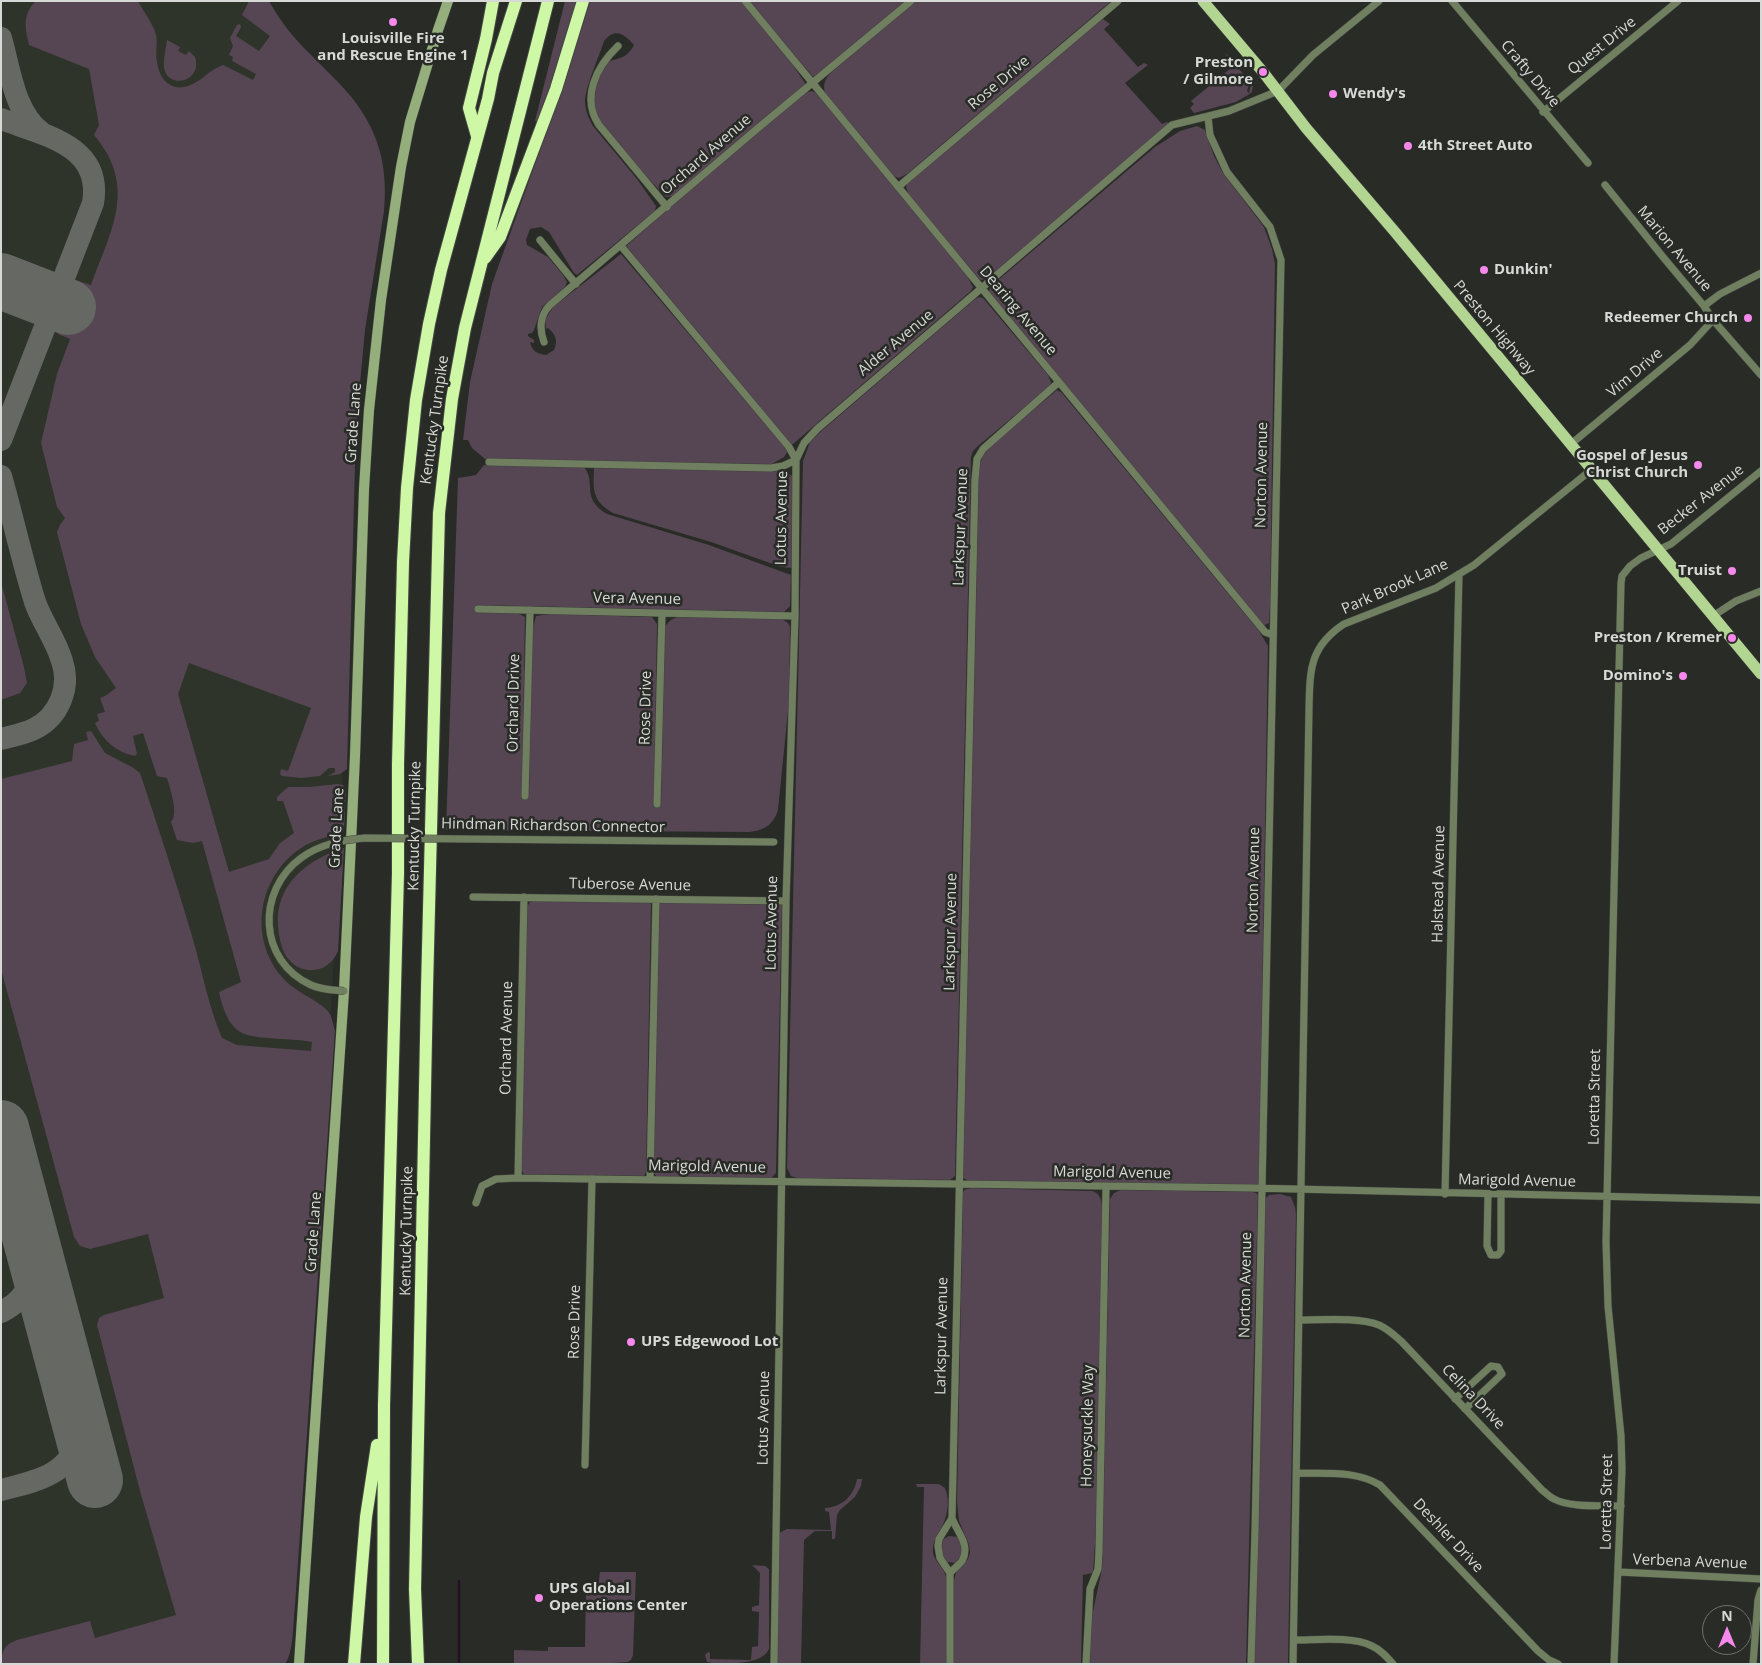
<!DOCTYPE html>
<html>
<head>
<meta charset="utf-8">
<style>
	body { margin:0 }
	#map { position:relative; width:1762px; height:1665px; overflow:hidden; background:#282b26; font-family:"Open Sans",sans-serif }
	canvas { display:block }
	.frame { position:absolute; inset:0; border:2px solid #d7d9d6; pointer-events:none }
	.north { position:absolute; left:1702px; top:1605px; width:50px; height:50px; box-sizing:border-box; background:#282b26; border:1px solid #6e716c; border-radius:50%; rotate:0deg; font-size:14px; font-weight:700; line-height:20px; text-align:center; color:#d7d9d6 }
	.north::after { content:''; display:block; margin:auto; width:18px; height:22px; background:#f788eb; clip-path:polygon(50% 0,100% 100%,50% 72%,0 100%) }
</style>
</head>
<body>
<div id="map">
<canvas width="1762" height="1665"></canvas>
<div class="frame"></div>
<div class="north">N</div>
</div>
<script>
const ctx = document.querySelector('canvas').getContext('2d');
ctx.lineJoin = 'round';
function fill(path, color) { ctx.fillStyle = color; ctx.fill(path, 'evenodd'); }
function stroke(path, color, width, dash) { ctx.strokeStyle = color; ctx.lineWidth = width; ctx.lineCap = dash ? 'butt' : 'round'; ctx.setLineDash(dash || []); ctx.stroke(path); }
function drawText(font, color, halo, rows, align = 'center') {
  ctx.font = font + ' "Open Sans",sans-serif'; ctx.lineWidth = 5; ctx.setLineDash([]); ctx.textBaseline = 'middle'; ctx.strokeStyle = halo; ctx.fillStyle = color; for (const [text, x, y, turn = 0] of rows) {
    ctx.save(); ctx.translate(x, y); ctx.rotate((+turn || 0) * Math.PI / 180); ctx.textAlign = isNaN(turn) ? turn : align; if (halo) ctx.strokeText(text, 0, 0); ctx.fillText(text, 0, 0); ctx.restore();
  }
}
fill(new Path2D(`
	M1 1H259L364 278 350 493 341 840 329 1041 278 1664H1Z`), '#2f342a');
fill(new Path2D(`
	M36 1H138C143 11 154 25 156 35 158 43 155 53 157 62 159 78 170 92 188 86 201 82 210 69 223 65L253 80 256 74 232 61 233 57 229 55 233 46 230 38 237 25 240 24 241 27 236 36 259 51 270 36 242 15 249 1H269C289 37 310 53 338 82 375 120 389 159 384 211L365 330 356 426 347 769 340 774 328 776 335 772V768H329L320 776 301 778 282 776 280 774 281 769 288 771 311 708 189 663 178 694 229 872 269 859 280 843 294 833 283 801H277V797L288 787H310L337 784 343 785 346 790 344 831C330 837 314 839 301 848 259 876 248 936 281 976 294 992 313 997 327 1010L331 1016 335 1031 295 1605C293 1621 294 1652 285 1664H2C1 1651 5 1644 17 1640L90 1621 95 1638 176 1615 140 1491 97 1325 99 1318 104 1315 164 1298 148 1234 90 1249 80 1246 74 1237 1 969V779L72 761 74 744 88 740 86 732 91 731 105 753 132 767 140 773C158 827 176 881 192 936 202 970 208 1005 222 1038L237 1045 311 1051 312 1042C295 1038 256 1040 242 1033 228 1026 222 1006 219 992L241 982 202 841 193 843 177 840 171 822C179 813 170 789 167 778L157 776 143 733 133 736 137 754 135 756C116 752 103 741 95 723L99 721 97 714 105 712 100 698 105 696 116 688 95 657 81 624 57 532 60 525 65 518 57 507 41 443 57 374 70 339 58 334 78 281 91 285C111 230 138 187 94 135L99 125 89 69 29 45C25 28 22 14 36 1Z
	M565 1H577L540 122 535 121Z
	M590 1H741L791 62 805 83 802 88 757 124 673 196 666 197C647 176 597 129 593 102 591 89 601 74 606 62 620 58 627 58 634 45 625 34 615 27 604 41 599 57 586 85 585 101 585 110 589 119 593 126L637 179 656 206 655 211 577 275 574 273 549 232 541 227 530 229 526 240 527 245 548 257 563 275 567 282 565 287 542 307 534 330 532 333 528 334V336L534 340V343L530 342C532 351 537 354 546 355L554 350C558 340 556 335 548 328L546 329 545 320 553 307 621 254 788 451 784 457 772 464 590 463 485 459 472 448 468 440H463L470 382 492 284 567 75Z
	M749 1H905L831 64 813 77Z
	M915 1H1110V2L907 174 899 178 893 176 825 93C822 82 827 76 834 70Z
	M1103 19 1110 24 1104 29 1138 67 1144 63 1148 65 1125 83 1162 124 1167 122 1169 125 986 279 980 280 909 195 906 187 907 183 1097 22Z
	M167 40 180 47 178 51 186 55 189 51 195 57C203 82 168 90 164 68 163 60 166 48 167 40Z
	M1225 52 1250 82 1247 91 1249 93 1251 84 1253 86 1252 92 1248 95 1236 102 1194 113 1190 108 1194 104 1191 101 1231 68 1227 60 1228 58Z
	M812 91 816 93 967 276 973 287 971 291 793 444H791L626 246 746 141 804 94 808 92Z
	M1197 126 1205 130 1214 156 1223 173 1264 227 1272 249 1275 264 1270 606 1269 623 1265 625 1261 624 989 292 990 287 1155 147 1180 131Z
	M979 297 983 298 1048 375 1051 382 1050 386 978 446 973 451 971 457 955 1176 950 1180 797 1178 791 1176 787 1168 803 461 810 442 819 433 975 299Z
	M1057 390 1062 393 1259 631 1268 646 1259 1185 969 1181 963 1178 979 466 983 456 990 446Z
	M484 465 584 467C597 483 580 498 607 514L709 545 791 575 790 606 784 612 476 605V612C488 612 516 610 525 617L522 792 523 795H528L529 794 532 632 536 616 549 614 652 617 657 624 654 805H661L665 626 671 620 677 617 782 619 788 623 790 627 789 701 778 810C773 825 765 830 750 832L446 830 458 478 476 475Z
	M594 468 781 471 787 472 792 476V568L781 567 711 542 613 513C592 501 593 490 594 468Z
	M1 582 24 667 27 683 20 693 1 700Z
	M344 848 338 951C329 974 300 977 286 956 281 948 279 936 278 926 275 884 308 859 344 848Z
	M536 900 648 902 651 904 646 1172 644 1176 524 1174 521 1170 526 908 530 902Z
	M659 902 782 905 776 1173 771 1178 657 1177 653 1172Z
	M971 1188 1092 1191C1103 1194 1102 1205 1102 1215L1096 1529 1093 1573 1083 1575 1081 1664H953L954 1581 956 1572 968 1559 970 1552 969 1545 959 1521 957 1501 963 1192 964 1190Z
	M1121 1190 1252 1192 1256 1193 1258 1195 1246 1664H1089L1092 1616 1102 1569 1110 1199 1114 1193Z
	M1280 1194 1291 1197 1295 1207 1296 1215 1288 1664H1254L1265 1205 1266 1198 1269 1195Z
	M857 1479H862L861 1486 855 1497 840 1510 837 1515 835 1539H832V1531H815L804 1540 801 1664H777L779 1533 787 1529 831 1530 829 1512 825 1511V1508C843 1507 854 1495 857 1479Z
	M916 1484H939L945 1488C951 1502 947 1518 940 1531 937 1536 933 1542 933 1549 932 1561 944 1565 947 1580L946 1664H920L924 1487H917Z
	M949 1536 958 1537C962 1547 964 1556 955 1563L947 1562C941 1555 939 1549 942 1540Z
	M752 1565 765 1566 769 1569V1649C762 1665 732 1663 713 1663L707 1662 705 1655 708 1652 710 1653V1659L751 1660 752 1647 758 1646 759 1612 752 1611V1607L759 1605 760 1573Z
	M600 1572H636L633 1655 631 1660 628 1662 598 1664H514V1650L548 1651V1647H585L586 1585 591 1583V1589H598Z`), '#564553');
stroke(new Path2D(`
	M459 1664V1581`), '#270f25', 2.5);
stroke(new Path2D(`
	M1 38C10 69 14 113 42 133
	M1 119C43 135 103 145 93 203L1 440
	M1 476C13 518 22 560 35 602 42 622 56 640 62 661 71 687 59 717 34 729 24 734 12 736 1 739
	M1 1312C32 1297 35 1274 32 1243
	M1 1490C32 1482 70 1476 78 1438 79 1430 78 1422 78 1414`), '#666864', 22);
stroke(new Path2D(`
	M1 281 68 307
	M1 1128 95 1480`), '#666864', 56);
const minor = new Path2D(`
	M745 1 1265 632 1273 635
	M1452 1 1588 163
	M618 46C596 67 581 98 599 125L667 207
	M1543 112 1678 1
	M1208 117 1210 135 1227 172 1270 227 1281 260 1255 1531 1251 1664
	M1605 185 1663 257 1704 306 1713 320 1761 375
	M898 187 1118 1
	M540 240 576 284
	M621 246 789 447 796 460 795 616 786 901 774 1664
	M1704 306 1720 294 1761 273
	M544 342C539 329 540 315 550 305L758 128 911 1
	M1571 444 1690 345 1713 320
	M489 462 771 468 783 466 796 460 804 443 817 429 1172 125 1229 111 1278 91 1313 55 1379 1
	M478 609 795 616
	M1713 616 1736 601 1761 591
	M525 796 530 610
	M657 804 662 613
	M473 897 786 901
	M518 1178 524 897
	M650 1180 656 899
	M1445 1194 1459 574
	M1488 1194 1487 1246 1491 1255H1498L1501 1251V1194
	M476 1203 482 1186 496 1179 518 1178 1252 1188 1761 1200
	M1299 1320C1321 1320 1360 1317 1379 1325 1388 1329 1394 1335 1401 1341L1542 1490C1546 1493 1550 1497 1554 1499 1571 1508 1602 1505 1621 1506
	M1455 1399 1491 1366 1498 1367 1502 1374 1465 1409
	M585 1465 592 1179
	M1297 1473C1325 1474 1355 1470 1380 1485L1538 1651 1549 1660 1558 1664
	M1619 1572 1761 1579
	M950 1573C954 1568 959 1565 962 1561 971 1545 957 1532 952 1518L975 480 977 459 983 449 1059 382
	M1294 1640C1316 1640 1352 1636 1372 1646 1381 1650 1387 1657 1393 1664
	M950 1664V1573L940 1558 938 1546 939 1539 952 1518
	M1086 1664 1090 1589 1098 1569 1099 1551 1106 1187
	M1293 1664 1309 708C1310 671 1309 647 1344 624L1436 588 1474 565 1591 470
	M1614 1664 1622 1469 1621 1436 1608 1306 1606 1242 1621 583 1622 576 1630 566 1641 558 1671 544 1761 471
	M1753 1664 1758 1600 1761 1590`);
const secondary = new Path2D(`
	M299 1664 344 991 355 756 364 489 369 410 381 300 401 167 410 122 438 30 448 1`);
const primary = new Path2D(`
	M1203 1 1263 72 1306 128 1395 232 1761 674`);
const motorway = new Path2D(`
	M477 136 469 108 486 39 493 1
	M485 258 500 237 556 89 583 1
	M354 1664 366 1517 377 1445
	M383 1664 384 1405 398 873V764L403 562 407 488 416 400 429 324 441 270 488 99 493 73 516 1
	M418 1664 415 1589 427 988 439 513 452 399 465 328 548 1`);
stroke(minor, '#444742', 8);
stroke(secondary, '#444742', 11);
stroke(primary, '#444742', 12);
stroke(motorway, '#444742', 14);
stroke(minor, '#6f7f5f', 7);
stroke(secondary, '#95af7c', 10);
stroke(primary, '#b3d592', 11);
stroke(motorway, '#cef7a6', 12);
const minorBridge = new Path2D(`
	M344 991C332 990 322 990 311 985 258 961 256 891 301 858 320 844 342 840 365 838L774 842`);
stroke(minorBridge, '#444742', 8, []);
stroke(minorBridge, '#6f7f5f', 7);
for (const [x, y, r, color] of [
	[393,22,5,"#f788eb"],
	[1263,72,5,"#f788eb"],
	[1333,94,5,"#f788eb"],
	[1408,146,5,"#f788eb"],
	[1484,270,5,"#f788eb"],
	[1748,318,5,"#f788eb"],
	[1698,465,5,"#f788eb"],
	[1732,571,5,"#f788eb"],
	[1732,638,5,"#f788eb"],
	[1683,676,5,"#f788eb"],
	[631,1342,5,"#f788eb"],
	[539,1598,5,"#f788eb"]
]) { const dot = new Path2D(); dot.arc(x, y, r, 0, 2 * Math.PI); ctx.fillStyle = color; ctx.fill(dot); stroke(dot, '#282b26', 2); }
drawText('bold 15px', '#d7d9d6', '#282b26', [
	["Louisville Fire",393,39,"center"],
	["and Rescue Engine 1",393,56,"center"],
	["Preston",1253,63],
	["/ Gilmore",1253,80],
	["Wendy's",1343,94,"left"],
	["4th Street Auto",1418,146,"left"],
	["Dunkin'",1494,270,"left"],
	["Redeemer Church",1738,318],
	["Gospel of Jesus",1688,456],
	["Christ Church",1688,473],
	["Truist",1722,571],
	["Preston / Kremer",1722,638],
	["Domino's",1673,676],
	["UPS Edgewood Lot",641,1342,"left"],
	["UPS Global",549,1589,"left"],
	["Operations Center",549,1606,"left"]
], 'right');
drawText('15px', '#d7d9d6', '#282b26', [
	["Quest Drive",1602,46,-39],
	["Crafty Drive",1530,74,50],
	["Rose Drive",999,83,-40],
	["Orchard Avenue",706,155,-41],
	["Marion Avenue",1674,249,50],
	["Dearing Avenue",1018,311,50],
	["Preston Highway",1494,328,50],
	["Alder Avenue",896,343,-40],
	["Vim Drive",1635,373,-40],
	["Kentucky Turnpike",435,420,-82],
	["Grade Lane",354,423,-86],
	["Norton Avenue",1262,475,-89],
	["Becker Avenue",1701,500,-38],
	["Lotus Avenue",782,518,-89],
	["Larkspur Avenue",961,527,-88],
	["Park Brook Lane",1395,587,-24],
	["Vera Avenue",637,599,1],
	["Orchard Drive",514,703,-89],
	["Rose Drive",646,708,-89],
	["Kentucky Turnpike",415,826,-89],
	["Hindman Richardson Connector",553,826,1],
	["Grade Lane",337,828,-87],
	["Norton Avenue",1254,880,-89],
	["Halstead Avenue",1439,884,-89],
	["Tuberose Avenue",630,885,1],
	["Lotus Avenue",772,923,-89],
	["Larkspur Avenue",951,932,-89],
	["Orchard Avenue",507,1038,-89],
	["Loretta Street",1595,1097,-89],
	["Marigold Avenue",707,1167,1],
	["Marigold Avenue",1112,1173,1],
	["Marigold Avenue",1517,1181,1],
	["Kentucky Turnpike",407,1231,-89],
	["Grade Lane",314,1232,-86],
	["Norton Avenue",1246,1285,-89],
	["Rose Drive",575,1322,-89],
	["Larkspur Avenue",942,1336,-89],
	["Celina Drive",1473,1397,46],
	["Lotus Avenue",764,1418,-89],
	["Honeysuckle Way",1088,1426,-89],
	["Loretta Street",1607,1502,-89],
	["Deshler Drive",1448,1536,47],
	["Verbena Avenue",1690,1562,2]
]);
</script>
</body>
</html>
